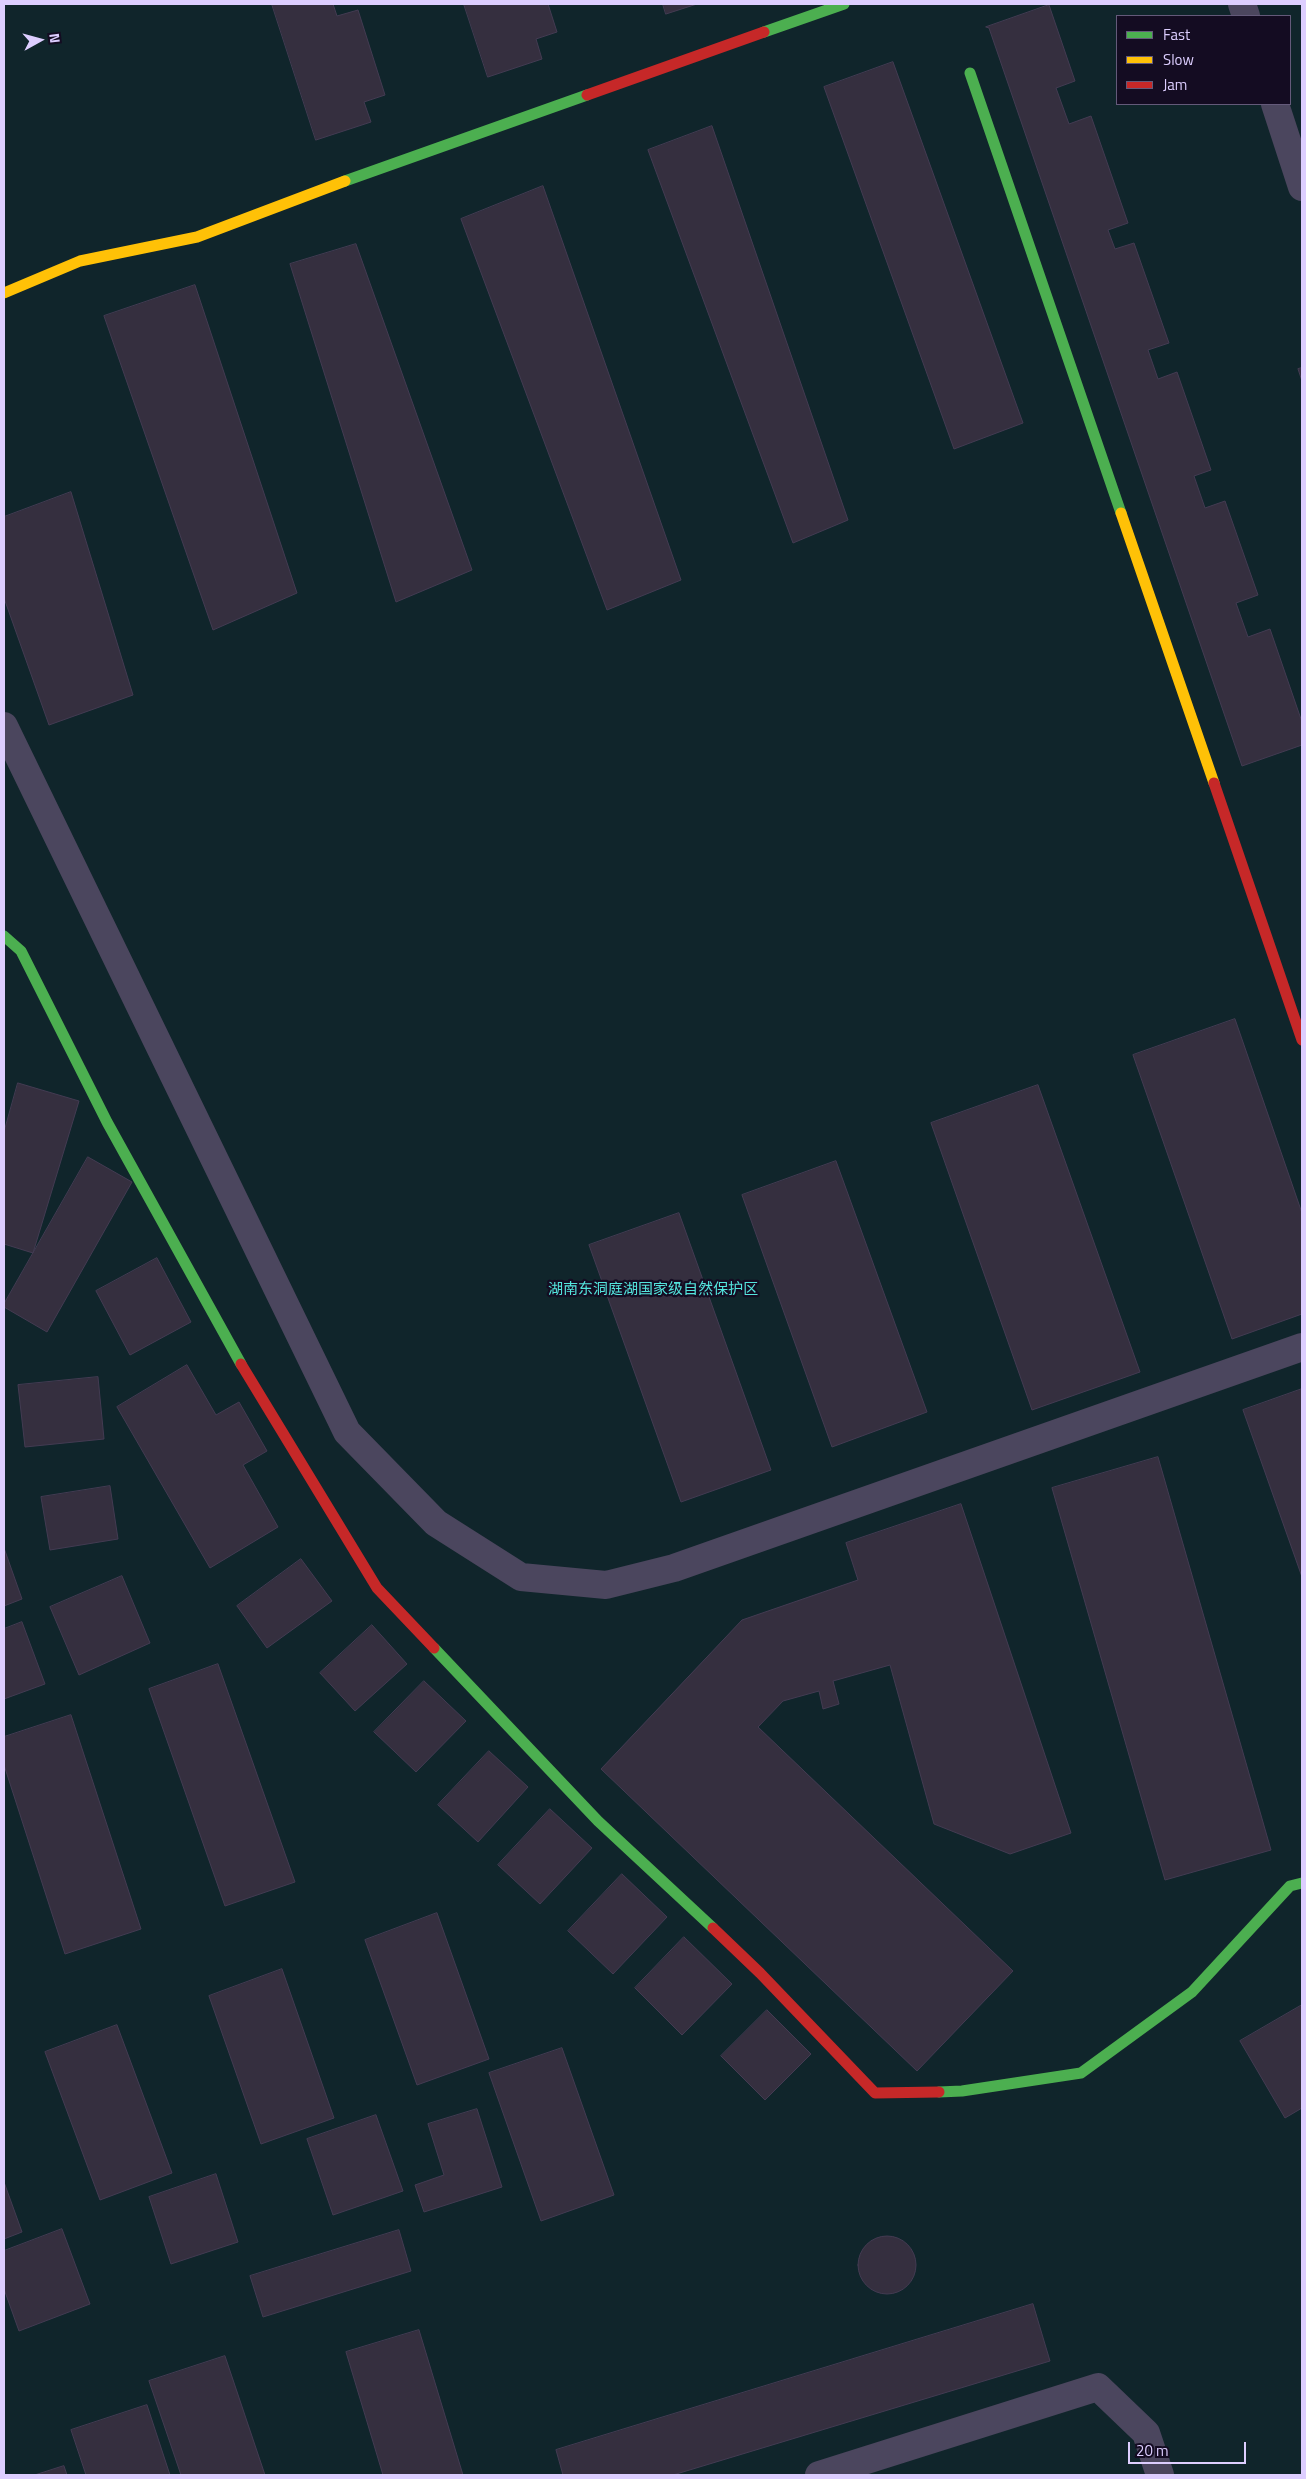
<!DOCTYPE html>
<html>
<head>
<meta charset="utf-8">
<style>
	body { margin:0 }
	#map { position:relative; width:1306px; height:2479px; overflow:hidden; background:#15111d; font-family:"Titillium Web",sans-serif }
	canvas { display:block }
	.frame { position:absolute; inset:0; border:5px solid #ddceff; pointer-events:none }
	.legend { position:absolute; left:1116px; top:15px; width:175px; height:90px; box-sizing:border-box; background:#140c22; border:1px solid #645a7a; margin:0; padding:6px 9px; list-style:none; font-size:15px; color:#ddceff }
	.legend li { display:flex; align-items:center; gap:10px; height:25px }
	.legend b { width:25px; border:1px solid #645a7a }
	.north { position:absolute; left:15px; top:15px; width:50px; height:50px; -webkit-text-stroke:4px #140c22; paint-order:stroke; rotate:83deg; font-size:14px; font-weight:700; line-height:20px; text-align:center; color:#ddceff }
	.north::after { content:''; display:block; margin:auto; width:18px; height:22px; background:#ddceff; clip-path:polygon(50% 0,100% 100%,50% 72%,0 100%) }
	.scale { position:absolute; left:1128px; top:2442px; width:118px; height:22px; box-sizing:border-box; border:2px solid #ddceff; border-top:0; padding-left:6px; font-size:15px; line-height:18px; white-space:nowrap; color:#ddceff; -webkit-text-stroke:4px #140c22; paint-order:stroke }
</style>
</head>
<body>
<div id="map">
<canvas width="1306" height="2479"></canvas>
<div class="frame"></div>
<ul class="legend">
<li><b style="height:6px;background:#4caf50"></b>Fast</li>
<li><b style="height:6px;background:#ffc107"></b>Slow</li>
<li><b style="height:6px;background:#c62828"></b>Jam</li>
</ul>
<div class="north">N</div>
<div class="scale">20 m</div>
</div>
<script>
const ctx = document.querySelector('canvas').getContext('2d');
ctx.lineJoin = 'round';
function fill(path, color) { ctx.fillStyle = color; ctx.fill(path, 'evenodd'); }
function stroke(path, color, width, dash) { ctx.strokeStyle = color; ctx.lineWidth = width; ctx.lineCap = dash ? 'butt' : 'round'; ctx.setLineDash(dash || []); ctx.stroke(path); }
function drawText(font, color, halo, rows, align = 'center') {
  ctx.font = font + ' "Titillium Web","Noto Sans SC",sans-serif'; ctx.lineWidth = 4.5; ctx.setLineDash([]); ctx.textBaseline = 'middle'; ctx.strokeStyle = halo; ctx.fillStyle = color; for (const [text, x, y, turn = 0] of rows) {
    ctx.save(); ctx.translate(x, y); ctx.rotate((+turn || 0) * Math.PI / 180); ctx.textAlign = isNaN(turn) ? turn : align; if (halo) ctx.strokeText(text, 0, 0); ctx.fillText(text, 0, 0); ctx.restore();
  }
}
fill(new Path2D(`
	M4 4H1302V2475H4ZM1117 16H1290V104H1117Z`), '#10252b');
const building = new Path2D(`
	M272 4H333L337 16 358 10 385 95 364 102 371 122 316 140Z
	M464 4H548L557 32 536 39 542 59 488 77Z
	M663 4H697L666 14Z
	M1049 5 1075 81 1056 88 1069 124 1091 116 1128 223 1108 230 1115 249 1134 243 1169 343 1148 350 1158 379 1177 372 1211 470 1194 476 1205 508 1225 501 1258 595 1236 603 1248 637 1270 629 1302 722V745L1242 766 989 28 986 27Z
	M893 62 1023 423 954 449 824 87Z
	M712 126 848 520 793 543 648 150Z
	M543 186 681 580 607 610 461 219Z
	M356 244 472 570 396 602 290 264Z
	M195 285 297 593 213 630 104 316Z
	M1302 368V381L1298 369Z
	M71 492 133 695 49 725 4 598V517Z
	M1235 1019 1302 1213V1314L1232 1339 1133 1055Z
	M18 1083 79 1101 33 1253 4 1244V1132Z
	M1038 1085 1140 1372 1032 1410 931 1123Z
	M88 1157 132 1182 47 1332 4 1307V1304Z
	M836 1161 927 1412 832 1447 742 1195Z
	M679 1213 771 1470 681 1502 589 1245Z
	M157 1258 191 1322 130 1355 96 1291Z
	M187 1365 216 1415 239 1402 267 1451 243 1465 278 1527 210 1568 117 1407Z
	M98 1377 104 1439 25 1447 18 1385Z
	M1302 1389V1577L1243 1410Z
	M1158 1457 1271 1850 1165 1880 1052 1488Z
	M110 1486 118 1539 50 1550 41 1497Z
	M961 1504 1071 1833 1010 1854 934 1824 890 1665 833 1681 839 1704 823 1709 819 1691 783 1701 758 1727 1013 1971 917 2071 601 1769 742 1620 858 1580 846 1543Z
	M4 1548 22 1599 4 1606Z
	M301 1559 332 1601 267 1648 237 1606Z
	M122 1576 150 1643 79 1675 50 1607Z
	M22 1622 45 1684 4 1699V1629Z
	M372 1625 407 1664 355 1711 320 1673Z
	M218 1664 295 1882 225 1906 149 1689Z
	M424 1681 466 1721 416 1772 374 1732Z
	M71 1715 141 1929 65 1954 4 1765V1737Z
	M489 1751 528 1787 478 1842 438 1805Z
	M550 1809 592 1848 540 1904 498 1865Z
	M622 1874 667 1917 613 1974 568 1931Z
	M437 1913 489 2059 417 2085 365 1940Z
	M684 1937 732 1984 682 2035 635 1988Z
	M282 1969 334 2118 261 2144 209 1996Z
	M1302 2005V2108L1285 2118 1240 2041Z
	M767 2010 811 2054 765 2100 721 2056Z
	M117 2025 172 2173 100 2200 45 2052Z
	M562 2048 614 2195 541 2221 489 2073Z
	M477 2109 502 2187 424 2212 415 2185 444 2175 428 2124Z
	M376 2115 403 2191 333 2215 307 2139Z
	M216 2174 238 2242 171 2264 149 2197Z
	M4 2182 22 2232 4 2239Z
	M62 2229 90 2304 19 2331 4 2289V2251Z
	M399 2230 411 2271 263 2317 250 2276Z
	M858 2265a29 29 0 1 1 58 0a29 29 0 1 1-58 0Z
	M1033 2304 1050 2361 673 2475H563L556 2450Z
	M419 2330 463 2475H383L346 2352Z
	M225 2356 265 2475H181L149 2381Z
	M147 2405 170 2475H86L71 2430Z
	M64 2466 67 2475H35Z`);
fill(building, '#352f3f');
stroke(building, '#433b52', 1);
stroke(new Path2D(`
	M1242 4 1246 16
	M1275 104 1302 187
	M4 726 347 1432 436 1523 521 1577 606 1585 674 1568 1302 1347
	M819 2475 1098 2387 1146 2433 1160 2475`), '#4b465e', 28);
stroke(new Path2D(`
	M764 32 844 4
	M970 73 1121 513
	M345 181 587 95
	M4 936 21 951 107 1122 241 1364
	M434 1648 598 1821 713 1928
	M939 2092 962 2091 1081 2073 1192 1992 1290 1886 1302 1883`), '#4caf50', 11);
stroke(new Path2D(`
	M4 293 80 261 197 237 345 181
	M1121 513 1214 783`), '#ffc107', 11);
stroke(new Path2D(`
	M587 95 764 32
	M1214 783 1302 1040
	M241 1364 377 1588 434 1648
	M713 1928 760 1973 875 2093 939 2092`), '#c62828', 11);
drawText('15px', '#54e5dd', '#140c22', [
	["湖南东洞庭湖国家级自然保护区",653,1290]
]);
</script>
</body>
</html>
